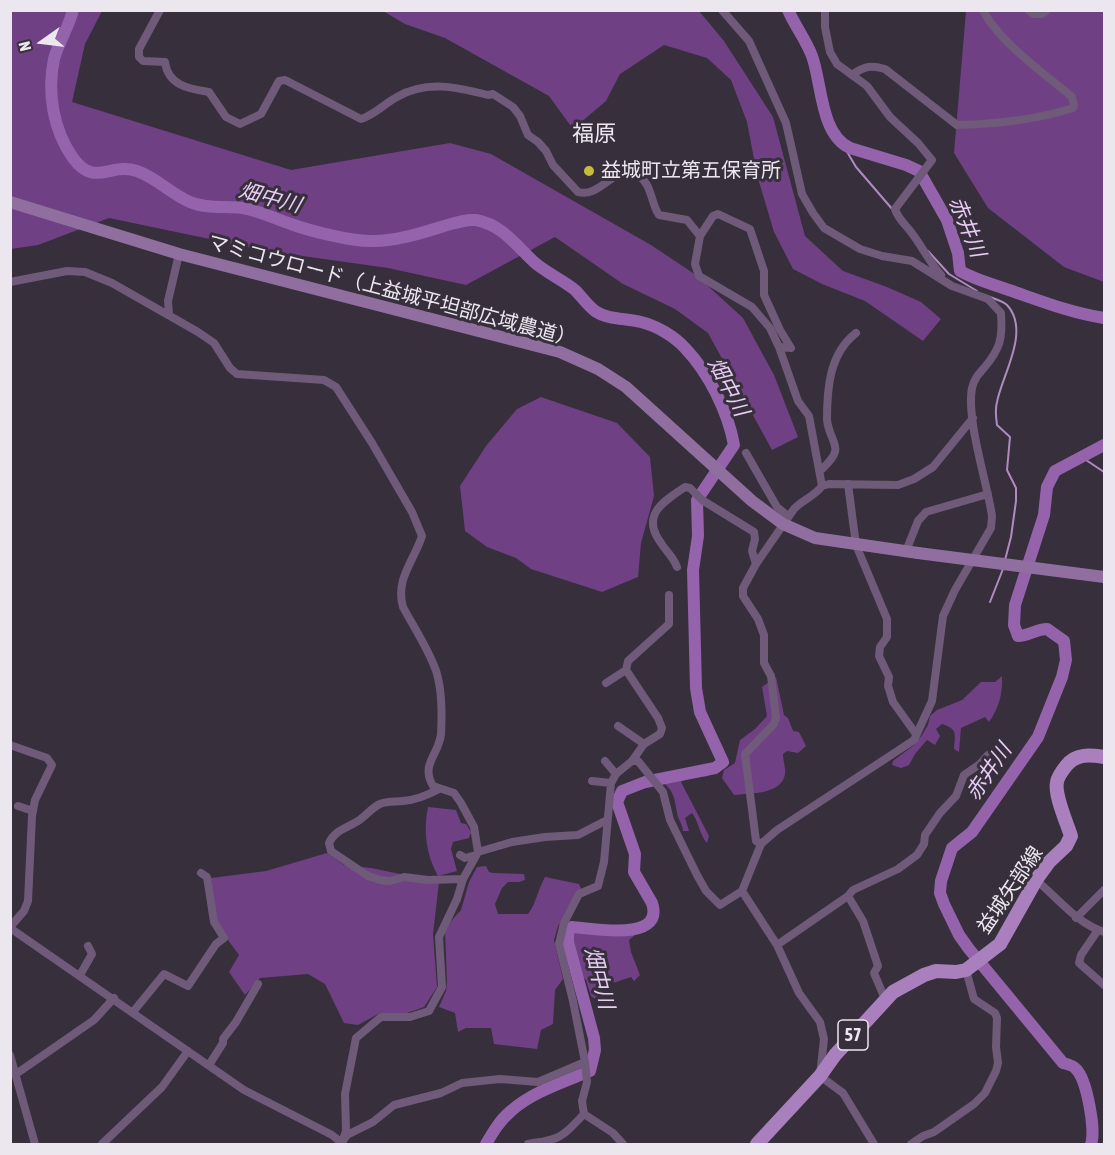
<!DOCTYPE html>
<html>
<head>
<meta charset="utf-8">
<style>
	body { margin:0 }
	#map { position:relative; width:1115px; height:1155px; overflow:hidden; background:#372f3b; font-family:"Asap Condensed",sans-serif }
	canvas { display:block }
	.frame { position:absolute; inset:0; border:12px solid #ece7ef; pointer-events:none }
	.north { position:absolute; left:12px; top:12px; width:60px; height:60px; -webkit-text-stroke:4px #372f3b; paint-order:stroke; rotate:256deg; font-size:16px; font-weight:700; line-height:24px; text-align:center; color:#ece7ef }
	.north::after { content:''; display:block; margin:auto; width:21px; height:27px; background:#ece7ef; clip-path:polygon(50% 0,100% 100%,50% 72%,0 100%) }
</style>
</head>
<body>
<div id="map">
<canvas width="1115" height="1155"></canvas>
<div class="frame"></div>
<div class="north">N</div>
</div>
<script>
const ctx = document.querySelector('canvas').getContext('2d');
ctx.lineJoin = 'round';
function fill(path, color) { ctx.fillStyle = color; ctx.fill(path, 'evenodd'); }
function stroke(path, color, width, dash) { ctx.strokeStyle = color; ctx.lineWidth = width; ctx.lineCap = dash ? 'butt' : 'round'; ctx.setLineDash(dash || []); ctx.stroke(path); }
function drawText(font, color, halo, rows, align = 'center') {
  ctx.font = font + ' "Asap Condensed","Noto Sans JP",sans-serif'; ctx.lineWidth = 6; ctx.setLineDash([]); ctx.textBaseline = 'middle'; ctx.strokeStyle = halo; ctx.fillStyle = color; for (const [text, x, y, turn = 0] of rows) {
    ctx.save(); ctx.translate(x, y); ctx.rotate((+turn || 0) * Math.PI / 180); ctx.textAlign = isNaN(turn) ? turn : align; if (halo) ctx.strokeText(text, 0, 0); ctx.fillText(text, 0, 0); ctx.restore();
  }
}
fill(new Path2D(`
	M10 11H102L85 44 72 102 291 170 450 143 491 154 651 245 696 275 743 318 774 375 798 437 772 450 708 333 675 309 623 284 555 237 466 285 388 268 267 251 109 218 38 245 11 249Z
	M383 11H699L724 41 773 117 805 236 843 271 887 287 921 302 941 319 923 341 865 301 822 284 793 269 774 232 757 175 747 122 731 80 707 58 664 45 620 74 606 101 573 129 549 96 445 38 405 24Z
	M966 11H1104V282L1064 267 988 208 954 153Z
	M541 397 617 423 650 457 654 496 641 543 638 577 602 592 531 569 516 558 487 547 465 531 460 486 486 446 517 409Z
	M1002 676C1003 693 999 708 989 722L985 717 961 728 959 752 954 749C955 734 958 729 942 724L936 729 940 736 935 745 927 740 915 754 909 765 901 768 892 765 893 761 914 745 922 735 928 725 930 716 937 710 962 700 981 682H995Z
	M776 677 784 715 788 718 793 731 799 732 806 746 798 753 787 751 783 754C783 761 786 768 785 774 782 795 750 793 734 795L722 778 724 770 735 763 740 740 755 729 767 716 762 687Z
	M712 770 708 776 685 779 681 782 709 836 707 843C699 834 699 822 692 813L685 818 689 831H683C683 826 680 822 678 817 674 800 676 792 661 781Z
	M428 807 456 810 461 823 466 824 471 832 469 838 453 842 451 849 457 871 438 876C426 855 423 830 428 807Z
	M327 853 344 865 371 868 439 882 433 934 437 987 424 1007 407 1013H380L358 1025 344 1023 325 984 308 974 260 978 245 995 229 972 239 955 228 940 215 917 211 878 266 871Z
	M486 866 489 872 493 873 524 874 525 880 519 882H508L502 888 495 904 498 914H528C536 904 538 889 545 877L579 884 582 891 558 926 554 940 563 979 555 990 553 1024 541 1030 537 1049 494 1044 491 1028H466L458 1032 455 1013 439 1007 446 991 447 981 445 931 452 920 461 910 469 882 477 867Z
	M574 929 623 934H636L629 940 631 952 640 975 634 981 631 977 613 983 607 974 604 977 605 987 601 991 599 1002 591 996 586 980 580 975 569 933Z`), '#6f4083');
stroke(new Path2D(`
	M843 145 856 167 893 210
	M928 251 949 274 977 291
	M990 297C995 299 1003 301 1007 305 1031 331 1002 375 997 402 995 409 996 418 997 425L1010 437 1007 470 1016 488V501L1011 537 1005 560
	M1083 458 1104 472
	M990 602 1003 569`), '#af8bc0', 2);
stroke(new Path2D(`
	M73 10C69 27 58 43 54 59 47 92 53 130 73 158 95 188 110 162 137 171 157 178 171 194 190 202 206 209 225 206 242 208 258 210 275 219 291 224 310 231 350 241 370 241 394 242 421 233 444 226 454 223 465 219 476 220 502 225 515 244 533 261 543 271 563 280 575 290 582 297 587 305 595 311 608 320 626 318 641 322 657 326 674 336 685 348 709 373 728 412 734 445L697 500 698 536 693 570 696 688 700 712 723 762 715 768 645 782 622 791 617 802 635 854 634 872 652 903C665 943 591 928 572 927L568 932V942L594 1038 595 1050 590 1071C564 1082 532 1092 511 1111 500 1120 493 1132 486 1144
	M788 10C795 26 806 40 812 56 822 83 820 134 850 148L906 165 919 171 947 220 958 253 960 271C976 280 992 284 1009 290 1041 301 1071 313 1104 318
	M1091 1144C1096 1131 1087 1080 1076 1069 1074 1066 1067 1064 1063 1063L969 949 959 935 944 904 940 893 941 881 952 848 972 832 1038 737 1062 677 1066 660 1064 641 1047 629C1036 629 1029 636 1018 636L1014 625 1015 605 1044 515 1047 487 1055 471 1104 445`), '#9563ac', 12);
stroke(new Path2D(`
	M160 10 139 49V57L143 61 165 62C168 85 188 89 209 92L226 117 240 124 261 114 279 81 285 80 361 119C374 115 384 104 397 97 426 80 457 87 488 95L493 94 513 107 520 116 528 135 538 142 546 151 553 165 578 192C601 199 616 160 640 177 652 185 651 204 659 215L687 220 700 236 713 216 718 214 750 229 764 271V295L780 330 791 348 779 347 798 401 809 416 822 486 829 484 898 485 914 479 933 467 973 418
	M825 10V27L830 52 837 64 867 86 890 117 918 143 932 160 895 209C898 219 905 224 911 232 922 246 929 262 941 275
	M1028 10 1033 14H1042L1047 10
	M853 74C865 66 871 65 885 69L957 125C996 124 1036 120 1073 108L1074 105 1072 97C1046 75 997 40 983 10
	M700 236 695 264 699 276 752 307 770 328 779 347
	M10 282 67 271 85 272 112 283 198 332 214 343 230 368 237 374 324 380 336 387 372 443 412 512 422 536C414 561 395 579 403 607 413 626 431 653 437 674 442 692 442 716 441 734 439 755 420 764 433 786L454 793 461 803 474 827 478 852 463 879 457 899 439 937 442 987 429 1011 410 1017H381L356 1038 345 1094 346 1131 342 1142
	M169 315 168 301 179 254
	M746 453 777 507 788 516
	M819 469H822C847 446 830 445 827 420 827 389 829 354 856 333
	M848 484 856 545 887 619V637L880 647 879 656 889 677 888 686 893 702 916 734
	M906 551 918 521 926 512 988 494
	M677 567C674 558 666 551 661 543 640 515 664 501 685 487L690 488 702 500 754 532 755 539 752 551 756 564
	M606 683 626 670
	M618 726 644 744
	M10 745 47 758 52 765 35 800 32 816 28 901 24 911 10 927
	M605 761 616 774
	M632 761H638L663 792 670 820 697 875 706 891 720 905 742 891 761 844 777 830 914 740 932 701 943 616 955 590 991 528 992 516C987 482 966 419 972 388 974 379 978 375 984 368 1000 349 1003 339 1001 313L988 299 952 286 912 261 882 256 860 249 824 228 813 213 802 194 786 123 749 41 722 10
	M592 781 611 783
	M439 789C428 795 416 800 403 801 396 802 387 801 380 804 371 808 366 816 358 821 347 828 335 830 329 843L331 851 368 876 380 880 390 881 404 877 428 880 463 879
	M18 806 33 811
	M761 844 756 841 745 754 774 724 776 718 771 676 764 663V635L758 619 743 596V588L756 564 794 509C802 500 815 496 822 486
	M478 852 512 842 545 837 578 835 607 820
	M460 855 465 858 476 855
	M1036 880C1059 899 1076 923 1104 932
	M742 891 777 945 799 993 820 1022 824 1039 820 1076 843 1093 874 1144
	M848 896 863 921 878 966 874 973 885 999
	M1076 918 1104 890
	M10 928 244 1090 332 1135 343 1144
	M1098 930 1081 955 1079 963 1104 985
	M777 945 848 896 853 890 898 869 917 855 924 844 925 835 940 813 956 796 964 775 980 764 988 755
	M80 975 92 954 88 946
	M133 1012 164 974 188 986 216 944 224 938 214 922 207 877 201 873
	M10 1055 35 1144
	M209 1065 223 1043V1039L236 1022 258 984
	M16 1074 94 1020 114 998
	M344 1139 347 1135 373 1122 394 1105 441 1093 462 1083 500 1079 538 1082 585 1062
	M102 1144 162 1087 188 1051
	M528 1144C537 1142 545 1142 553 1139 565 1136 575 1123 584 1114
	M623 1144 613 1133 584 1114 582 1101 587 1082 585 1062 573 1001 559 944 564 923 579 894 598 886 604 862 611 783 616 774 632 761 644 744 660 734 662 728 658 718 626 670 628 661 669 624V595
	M911 1144 923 1136 934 1132 974 1104 985 1093 996 1071 998 1063 996 1047 997 1018 995 1013 974 999 966 970`), '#6f5a79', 8);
stroke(new Path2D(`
	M10 202 179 254 560 352 598 369 626 387 752 501 783 524 815 538 918 553`), '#906fa0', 12);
stroke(new Path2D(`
	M757 1144 820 1076 835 1055 893 992 924 975 936 971 956 972 966 970 1000 944 1036 880 1049 862 1066 846 1071 836C1067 823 1054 795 1057 782 1058 776 1062 771 1066 766 1076 753 1090 755 1104 757`), '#aa7fbe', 14);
stroke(new Path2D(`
	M918 553 1104 577`), '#906fa0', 12);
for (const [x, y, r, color] of [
	[589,171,6,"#c6bc3c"]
]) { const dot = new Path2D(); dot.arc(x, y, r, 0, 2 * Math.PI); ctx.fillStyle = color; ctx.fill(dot); stroke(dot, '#372f3b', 2); }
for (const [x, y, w] of [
	[853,1035,30]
]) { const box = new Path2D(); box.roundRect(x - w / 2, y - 15, w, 30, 4.5); ctx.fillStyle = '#372f3b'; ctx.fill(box); stroke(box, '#ece7ef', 1.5); }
drawText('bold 18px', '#ece7ef', null, [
	["57",853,1035]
]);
drawText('20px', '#ece7ef', '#372f3b', [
	["益城町立第五保育所",601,171]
], 'left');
drawText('20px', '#ece7ef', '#372f3b', [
	["マミコウロード（上益城平坦部広域農道）",392,291,15],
	["益城矢部線",1010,890,-56]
]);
drawText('italic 21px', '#e8cdf5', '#372f3b', [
	["畑中川",270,198,15],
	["赤井川",967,227,68],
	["畑中川",728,387,62],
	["赤井川",989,772,-56],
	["畑中川",599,978,76]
]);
drawText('22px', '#ece7ef', '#372f3b', [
	["福原",594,134]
]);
</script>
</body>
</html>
